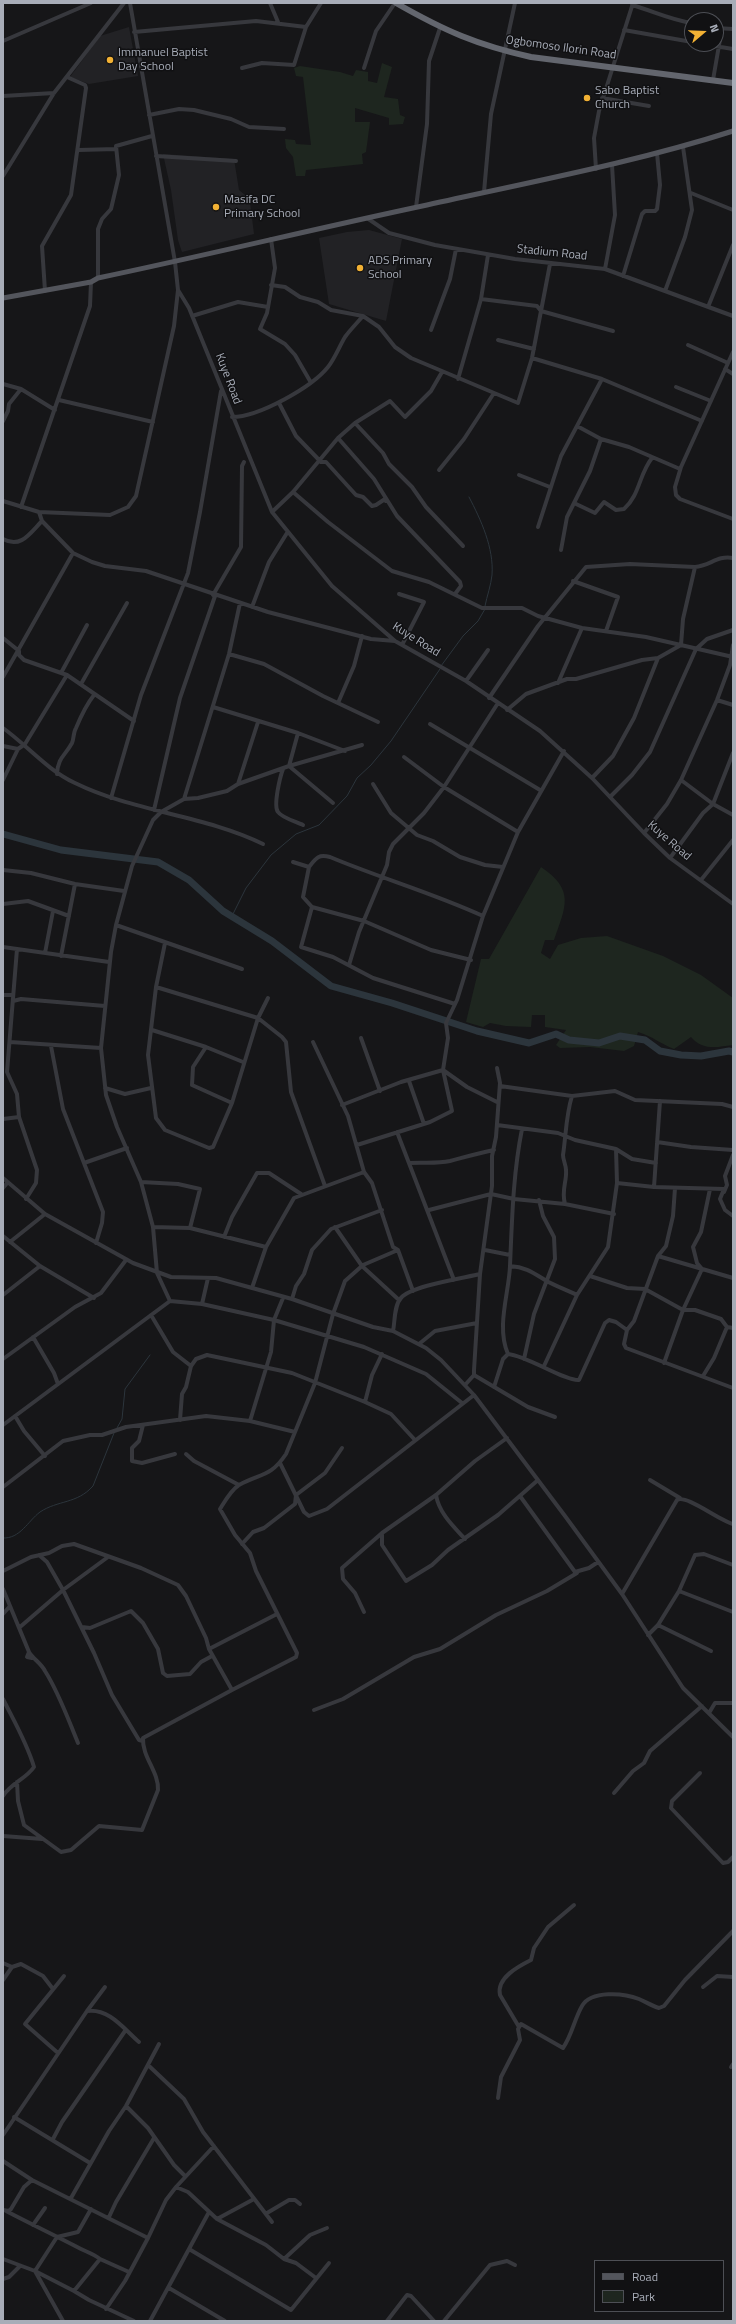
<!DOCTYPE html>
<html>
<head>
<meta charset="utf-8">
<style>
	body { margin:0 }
	#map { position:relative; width:736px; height:2324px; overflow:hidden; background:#161618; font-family:"Titillium Web",sans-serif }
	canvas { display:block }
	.frame { position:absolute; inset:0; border:4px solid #a8adb8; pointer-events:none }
	.legend { position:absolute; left:594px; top:2260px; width:130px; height:52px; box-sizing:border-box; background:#111113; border:1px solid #4d4f55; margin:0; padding:5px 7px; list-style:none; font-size:12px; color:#a8adb8 }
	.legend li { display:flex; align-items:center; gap:8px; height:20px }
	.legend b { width:20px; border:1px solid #4d4f55 }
	.north { position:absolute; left:684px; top:12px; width:40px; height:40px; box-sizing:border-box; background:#111113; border:1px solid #4d4f55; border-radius:50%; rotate:71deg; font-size:11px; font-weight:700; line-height:16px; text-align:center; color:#a8adb8 }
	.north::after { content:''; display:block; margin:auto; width:14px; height:18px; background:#f2b134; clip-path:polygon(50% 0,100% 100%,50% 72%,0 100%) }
</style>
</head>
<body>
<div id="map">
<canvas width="736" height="2324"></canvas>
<div class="frame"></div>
<ul class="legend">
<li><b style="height:5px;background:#53555c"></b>Road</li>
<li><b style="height:11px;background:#1e261f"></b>Park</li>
</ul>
<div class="north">N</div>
</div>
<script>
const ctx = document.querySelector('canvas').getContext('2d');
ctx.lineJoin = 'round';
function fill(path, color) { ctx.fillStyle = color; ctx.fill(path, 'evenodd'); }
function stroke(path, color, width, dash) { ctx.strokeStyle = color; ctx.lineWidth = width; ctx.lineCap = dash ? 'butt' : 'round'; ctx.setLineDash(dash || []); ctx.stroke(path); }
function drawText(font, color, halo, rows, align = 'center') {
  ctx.font = font + ' "Titillium Web",sans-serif'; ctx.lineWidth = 3; ctx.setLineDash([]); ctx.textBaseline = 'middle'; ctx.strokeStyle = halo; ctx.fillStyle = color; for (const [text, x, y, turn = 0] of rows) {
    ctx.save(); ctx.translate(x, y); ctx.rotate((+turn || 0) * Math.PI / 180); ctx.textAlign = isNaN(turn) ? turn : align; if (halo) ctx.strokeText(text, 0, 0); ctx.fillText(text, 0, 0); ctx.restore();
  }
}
fill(new Path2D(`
	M129 27 138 76 89 84 70 77 100 36Z
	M163 154 234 159 239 190 245 195V201L250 202 254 234 182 252 178 240 171 190Z
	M369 230 402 239 386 321 329 304 319 238 347 232Z`), '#222225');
fill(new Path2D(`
	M382 63 392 67 384 97 398 99 400 115 405 117 403 124 389 125V118L355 108V122H370L366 152 362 154 363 164 306 170 305 176H296L293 157 286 148 285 139 295 140 296 144 311 145 303 77 296 76 294 68 300 66 340 72 353 76 356 70 368 72V81L377 83Z
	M541 867C575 890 566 906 554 940H545L541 953 550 959 558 945 581 938 607 936 663 956 701 975 733 998V1045C717 1047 703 1051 691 1037L674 1049C661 1044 652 1036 638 1032L634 1046 624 1051 590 1047 560 1048 556 1045 566 1030 545 1027V1015H532L531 1027 506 1026 490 1023 483 1027 466 1022 481 959H489Z`), '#1e261f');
stroke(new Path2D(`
	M469 497C481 520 494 548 492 575 491 585 487 596 485 606
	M441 666 463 636 478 621 485 609
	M232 916 246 888 271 855 296 834 319 825 347 796 357 778 371 765 391 741 440 669
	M117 1428 122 1419 125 1389 150 1355
	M3 1538C20 1539 28 1521 40 1512 58 1500 77 1504 93 1486L114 1433`), '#2c353c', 1);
stroke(new Path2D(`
	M3 834 61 850 158 862 189 880 223 911 272 941 331 986 392 1003 477 1031 529 1043 556 1034 569 1040 599 1043 620 1036 645 1040 660 1051 681 1055 701 1056 729 1051 733 1052`), '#2c353c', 7);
stroke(new Path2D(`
	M270 3 278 22
	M632 5C653 11 671 20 692 23
	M716 28 733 29
	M624 30 692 42
	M134 32 256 21 306 27
	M3 41 91 3
	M702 44 733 49
	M242 68 262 63 294 65 306 27 321 3
	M364 68 376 31 395 3
	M713 80 722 28
	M3 96 54 93
	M602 98 649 106
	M149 115 179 109 194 110 231 119 249 127 284 129
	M79 150 116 149
	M156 156 236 161
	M596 169 594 138 599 111 633 3
	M3 176 54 93 124 3
	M484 192 491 114 515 3
	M691 193 733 210
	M416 207 427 124 429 61 440 28
	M367 218 389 233 435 245 515 259 605 269 733 316
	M271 239 275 268 267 313 260 329 285 344 295 355 310 381
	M605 269 615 215 612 165
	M623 276 642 214 645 211H655L657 209 660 185 657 153
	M98 278V229L102 219 111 209 119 175 116 146 152 136
	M271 285 285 287 300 297 318 302 331 310 363 316 379 327 395 347 411 358 518 403 532 358 550 264
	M178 290 189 308 272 512 332 586 395 641 466 681 540 731 592 778 644 833 670 858 733 904
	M45 291 42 246 71 195 86 88 85 85 67 77
	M665 291 685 237 692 210 683 147
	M481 299 537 306 541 311 613 331
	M708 307 733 245
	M192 316 238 302 268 307
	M431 330 450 279 456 249
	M498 340 534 349
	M688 345 728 363
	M733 352 681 467 675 487 676 495 680 499 733 519
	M532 358 602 379 702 421
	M725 369 733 374
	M458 379 481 299 488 255
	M3 384 21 389 55 410
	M676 387 711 401
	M59 400 153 422
	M279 403 296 436 321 462H326L356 495 363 497 372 506 376 505 385 499 386 501
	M232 417C259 417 312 387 328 367 335 358 339 347 345 337 350 330 357 323 363 316
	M3 421 8 411 9 404 21 389
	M355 423 383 453 389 464 412 487 426 507 463 546
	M577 426 601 439 629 447 680 469
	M338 438 374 479 397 516 460 582 461 586 455 594
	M439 470 464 439 494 393
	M519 475 550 487
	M293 492 328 522 392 571 429 582 482 608H522L538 616 582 628 646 637 733 657
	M3 501 39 512 110 515 128 507 136 496 174 326 178 290 175 262 130 3
	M574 503 595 513 604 502 616 510 624 509C640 495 639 474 652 458
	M21 507 90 306 91 282
	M39 512 42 521 73 553 92 562 105 566 146 571 268 612 371 639 395 641
	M272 512 293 492 338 438 355 423 390 401 405 417 431 391 442 372
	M538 527 561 456 602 379
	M3 539C21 549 30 533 42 521
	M561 550 567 517 590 471 601 439
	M573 581 618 597 606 631
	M399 594 424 602 402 645
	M213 595 241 547 242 466 244 462
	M252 607 269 562 287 533
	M3 638 19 651V655L24 660 67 675 134 721
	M229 654 264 664 323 696 378 722
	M61 673 87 625
	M3 677 73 553
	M466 681 488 650
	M558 683 582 628
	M81 684 127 603
	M489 698 538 626 586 567 630 564 695 567C710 566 717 555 733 558
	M717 700 733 705
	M338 703 354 666 362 636
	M213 707 298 733 345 751
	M507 710 526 694 567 679H576L642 660 658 658 681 645 683 619 695 567
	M430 724 540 790
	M3 728C28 746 47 770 75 783 134 812 204 815 263 844
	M298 733 289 766 333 803
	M3 746 18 749
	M404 757 444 787 518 832
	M283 769C280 777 273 806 278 812 282 818 297 822 303 825
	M57 774C58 757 65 756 72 743 74 739 73 733 76 728 81 716 86 705 94 695
	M592 778 613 756 634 718 658 658
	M3 780 18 749 25 744 67 675
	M681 780 713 804 733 815
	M238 784 258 722
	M373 784 391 813 417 835 433 841 460 857 485 865 503 867
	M610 797 632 775 650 752 696 649 707 639 733 630
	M111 798 141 695 188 573 200 512 221 391
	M184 799 198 798 227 791 238 784 289 766 362 745
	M154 810 180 698 215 596
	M644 833 667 804 681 780 717 700 730 665 733 645
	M670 858 703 813 713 804 733 753
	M293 862 309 867C316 858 318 854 330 857 380 878 433 893 483 916
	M309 867 303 897 312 907 364 921 431 950 471 960
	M3 870 31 873 75 884 124 891
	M701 880 733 840
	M3 904 28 901 69 916
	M312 907 301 947 333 957 373 978 455 1004
	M116 925 242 969
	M165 943 156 987 148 1055 156 1118 165 1130 209 1148 213 1147 232 1103 258 1018 268 998
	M3 947 109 962
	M17 949 7 1072 17 1094 19 1117 37 1170 36 1183 26 1199
	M45 953 53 911
	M61 956 75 884
	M349 965 359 932 387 865 389 852 393 844 424 813 444 787 498 703
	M156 987 258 1018 282 1037 286 1042 291 1092 325 1186
	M3 995H13
	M13 1001 21 999 105 1006
	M152 1030 206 1047 243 1062
	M361 1038 380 1091
	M10 1042 101 1048
	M313 1042 348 1116 364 1172 372 1183 393 1247 398 1250 413 1291
	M51 1046 63 1109 103 1212 102 1223 96 1243
	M206 1047 193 1067 192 1085 232 1103
	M409 1081 424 1124
	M500 1086 572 1096 615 1091 635 1100 722 1104 733 1107
	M105 1088 125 1094 151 1088
	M342 1105 401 1082 443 1070 467 1087 497 1102
	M3 1119 19 1117
	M497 1125 558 1133 575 1140 616 1149 617 1183 608 1247 577 1295 544 1366
	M397 1132 454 1280
	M657 1142 691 1147 733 1150
	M357 1145 430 1122 452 1111 443 1070 448 1038 446 1023 457 1000 483 916 518 832 564 751
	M616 1149 632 1159 656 1163
	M84 1163 127 1148
	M409 1163C423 1162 436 1164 450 1161 465 1157 479 1153 494 1150
	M3 1178 45 1214 133 1263 171 1277 216 1278 292 1299 373 1327 393 1331 426 1348 441 1360 474 1395 565 1516 622 1594 683 1688 733 1737
	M141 1182 178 1184 200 1189 190 1228
	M617 1183 654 1187 724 1189 720 1199 725 1210 733 1216
	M654 1187 660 1101
	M3 1188 8 1182
	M675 1188 673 1216 666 1246 658 1256 634 1321 627 1330 624 1344 626 1348 733 1388
	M724 1192 727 1185 725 1176 733 1155
	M565 1204C561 1190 567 1182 566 1170 566 1165 563 1160 563 1155 566 1135 566 1115 572 1096
	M429 1210 491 1194 514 1199 565 1204 614 1214
	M153 1227 190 1228 266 1247
	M335 1227 362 1266 399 1300
	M3 1236 40 1266 94 1298
	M224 1237 232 1217 257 1173H269L301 1194
	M10 1242 45 1214
	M485 1250 510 1255
	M658 1256 733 1278
	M510 1266C525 1267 532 1272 545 1280 555 1286 567 1290 577 1295
	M590 1276 627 1288 645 1289 683 1310H695L721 1319 727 1327
	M252 1288 266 1247 294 1198 364 1172
	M3 1295 40 1266
	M292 1299 296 1286 304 1274 312 1250 331 1229 382 1210
	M170 1301 157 1273 153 1227 141 1182 117 1127 106 1095 101 1048 111 952 116 925 132 866 153 820 161 812 184 799 229 654 240 603
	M202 1304 208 1278
	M151 1315 173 1352 191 1366
	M393 1331C395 1322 394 1305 401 1298 410 1286 464 1278 480 1274
	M33 1337 54 1373 58 1384
	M419 1344 435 1331 477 1323
	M508 1354C496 1327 509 1293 510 1266 512 1220 513 1174 522 1129
	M3 1359 75 1307 101 1293 126 1260
	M524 1359 534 1314 555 1259 554 1237 543 1216 539 1200
	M664 1363 683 1310 702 1269 697 1263 693 1247 701 1232 710 1189
	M474 1375 528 1407 555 1417
	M703 1376 714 1358 727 1327 733 1328
	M465 1385 474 1375V1370L480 1274 492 1186V1156L496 1137 500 1083 497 1068
	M494 1387 503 1359 508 1354C528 1356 564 1381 579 1380L605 1323 609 1320 616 1322 627 1330
	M365 1402 372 1375 382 1354
	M15 1416 24 1431 45 1456
	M180 1420 182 1394 186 1387 191 1366 196 1359 207 1355 292 1373 365 1402 391 1414 415 1440
	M250 1421 271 1352 274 1320 283 1298
	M3 1425 170 1301 202 1304 274 1320 364 1347 426 1374 462 1403
	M143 1425 139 1441 132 1448V1461L142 1463 175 1454
	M186 1454 194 1461 239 1485
	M280 1463 304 1512 309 1516 327 1509 474 1395
	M650 1480 680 1498
	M3 1487 63 1441 90 1435H102L126 1427 206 1416 250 1421 295 1432
	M436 1495C439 1513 453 1526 465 1539
	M520 1496 575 1572 589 1568 598 1562
	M382 1533V1545L406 1581 432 1565 448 1550 498 1515 538 1480
	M242 1544 253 1532 264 1528 295 1504 296 1495 325 1473 342 1448
	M39 1555 47 1562 63 1590 94 1653 112 1695 139 1740 143 1741
	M3 1571 31 1557 49 1553 62 1546 74 1544 141 1568 178 1585 186 1596 206 1638 209 1649 232 1690 296 1657 297 1653 256 1571 250 1553 235 1535 220 1509C225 1501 231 1490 239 1485 260 1473 270 1478 286 1454L315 1383 333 1314 345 1281 363 1265 398 1250
	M3 1589 29 1652C33 1659 41 1663 45 1671 59 1693 68 1719 78 1743
	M679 1591 733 1612
	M622 1594 677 1500C686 1494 720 1521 733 1524
	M364 1612 355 1593 343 1579 342 1568 382 1533 436 1495 475 1461 507 1438
	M3 1614 10 1606
	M658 1625 711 1651
	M20 1627 63 1590 108 1557
	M82 1627 90 1628 131 1611 143 1623 158 1649 163 1673 167 1676 190 1674 201 1662 212 1656
	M648 1635 658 1625 679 1591 695 1555 704 1554 733 1565
	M209 1649 277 1614
	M29 1652 27 1657 32 1658
	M3 1699C14 1721 27 1743 34 1767 26 1779 11 1783 3 1796
	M314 1710 343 1699 414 1657 440 1649 496 1615 547 1591 577 1573
	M709 1713 715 1703H733
	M700 1773 672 1801 671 1808 723 1863 728 1862 733 1857
	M17 1782 18 1801 24 1825 61 1852 71 1850 99 1826 142 1830 158 1790C159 1772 142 1757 143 1738L232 1690
	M614 1793 633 1771 644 1763 650 1751 702 1706
	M3 1836 42 1839
	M3 1963 12 1967
	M3 1980 12 1967 21 1964 43 1976 53 1989
	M703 1987 717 1976 733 1977
	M87 2011 105 1987
	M519 2027 500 1995C496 1978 519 1966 531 1960L534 1948 548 1927 574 1905
	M58 2053 25 2024 64 1976
	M148 2065 184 2099 203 2132 272 2222
	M731 2067 733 2064
	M498 2098 501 2077 520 2040 518 2029 521 2024 563 2048C572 2035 574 2020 582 2006 591 1990 624 1993 639 1999 646 2002 652 2006 659 2008L664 2006 685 1980 733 1931
	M126 2106 148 2128 174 2165 185 2176
	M14 2117 90 2163
	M3 2135 87 2011C109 2008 124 2029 139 2042
	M53 2139 62 2122 125 2031
	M3 2161 32 2180 148 2238 125 2281 106 2309
	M176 2187 214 2146
	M71 2198 109 2131 126 2106 159 2044
	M3 2210 9 2211 11 2209 24 2187 32 2180
	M6 2211C31 2224 56 2236 81 2249 87 2252 94 2254 100 2259L74 2291 35 2271 57 2237 78 2232 91 2209
	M267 2213 289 2200H295L300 2204
	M109 2217 116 2202 154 2138
	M217 2219 254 2199
	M33 2225 45 2208
	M148 2238 166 2200 176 2187 188 2192 217 2219 266 2245 284 2259 296 2263 316 2278
	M189 2249 291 2310 329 2263
	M3 2259 35 2271 63 2321
	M100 2259 129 2272
	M284 2259 310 2235 327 2228
	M3 2279 9 2277 20 2266
	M169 2288 225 2321
	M74 2291 89 2300 134 2321
	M150 2321 209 2212
	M387 2321 407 2295 411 2296 434 2321
	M444 2321 490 2265 507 2261 515 2265`), '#37383d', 4);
stroke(new Path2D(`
	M3 298 91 282 98 278C208 255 318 228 427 205 530 182 633 163 733 131`), '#53555c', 5);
stroke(new Path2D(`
	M396 3C445 31 477 45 531 57L733 83`), '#63666e', 6);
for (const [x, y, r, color] of [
	[110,60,4,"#f2b134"],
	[587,98,4,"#f2b134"],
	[216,207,4,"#f2b134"],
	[360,268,4,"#f2b134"]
]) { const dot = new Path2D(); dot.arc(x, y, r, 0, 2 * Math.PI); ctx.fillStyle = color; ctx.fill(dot); stroke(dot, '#111113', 1.5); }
drawText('12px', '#a8adb8', '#111113', [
	["Ogbomoso Ilorin Road",561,48,8],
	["Stadium Road",552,253,6],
	["Kuye Road",228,379,69],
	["Kuye Road",416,640,32],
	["Kuye Road",669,841,41]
]);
drawText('12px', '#a8adb8', '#111113', [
	["Immanuel Baptist",118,53],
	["Day School",118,67],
	["Sabo Baptist",595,91],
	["Church",595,105],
	["Masifa DC",224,200],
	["Primary School",224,214],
	["ADS Primary",368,261],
	["School",368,275]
], 'left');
</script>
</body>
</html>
